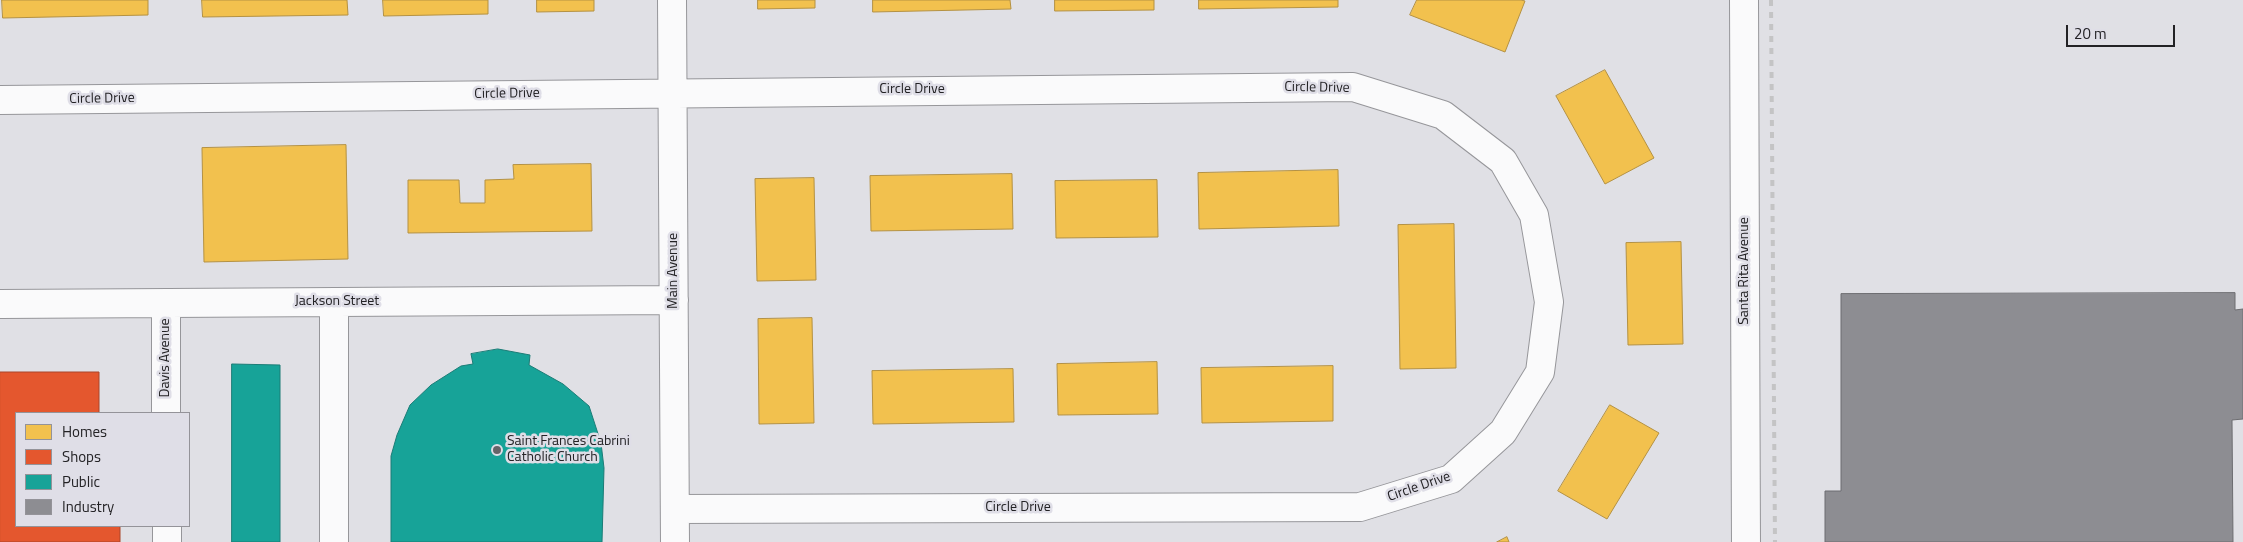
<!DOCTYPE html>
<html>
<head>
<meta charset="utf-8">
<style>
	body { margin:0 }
	#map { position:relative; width:2243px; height:542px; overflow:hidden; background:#e0e0e5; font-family:"Titillium Web",sans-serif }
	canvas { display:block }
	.legend { position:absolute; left:15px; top:412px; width:175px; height:115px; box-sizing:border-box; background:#dfdee7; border:1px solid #949399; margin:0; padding:6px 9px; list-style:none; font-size:15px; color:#232225 }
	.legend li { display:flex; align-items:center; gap:10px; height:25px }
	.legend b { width:25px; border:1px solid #949399 }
	.scale { position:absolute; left:2066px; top:25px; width:109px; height:22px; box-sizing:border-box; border:2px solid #232225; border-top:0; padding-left:6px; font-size:15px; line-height:18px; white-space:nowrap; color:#232225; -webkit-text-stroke:4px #dfdee7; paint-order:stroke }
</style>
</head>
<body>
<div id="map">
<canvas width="2243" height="542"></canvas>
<ul class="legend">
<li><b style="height:14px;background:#f2c14e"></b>Homes</li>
<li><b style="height:14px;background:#e4572e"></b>Shops</li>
<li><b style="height:14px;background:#17a398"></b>Public</li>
<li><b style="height:14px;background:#8d8d92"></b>Industry</li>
</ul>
<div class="scale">20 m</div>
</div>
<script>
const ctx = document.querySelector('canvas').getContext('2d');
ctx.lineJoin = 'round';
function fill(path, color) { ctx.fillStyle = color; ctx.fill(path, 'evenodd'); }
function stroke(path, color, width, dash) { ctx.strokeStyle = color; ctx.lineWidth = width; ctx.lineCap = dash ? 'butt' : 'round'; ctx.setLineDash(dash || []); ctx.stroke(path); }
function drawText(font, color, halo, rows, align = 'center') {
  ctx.font = font + ' "Titillium Web",sans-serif'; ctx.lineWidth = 5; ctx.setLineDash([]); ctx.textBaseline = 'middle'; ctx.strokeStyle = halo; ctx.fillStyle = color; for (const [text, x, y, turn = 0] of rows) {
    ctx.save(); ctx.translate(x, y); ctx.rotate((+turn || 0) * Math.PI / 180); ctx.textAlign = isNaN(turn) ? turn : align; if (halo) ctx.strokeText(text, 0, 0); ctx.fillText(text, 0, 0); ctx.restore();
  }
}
const homes = new Path2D(`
	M2 0H148V15L3 18Z
	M202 0H347L348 15 203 17Z
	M383 0H488V14L384 16Z
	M537 0H594V11L537 12Z
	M758 0H815V8L758 9Z
	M873 0H1010L1011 9 873 12Z
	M1055 0H1154V10L1055 11Z
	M1199 0H1338V7L1199 9Z
	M1417 0H1521L1525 1 1505 52 1410 15Z
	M1605 70 1654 158 1605 184 1556 96Z
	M346 145 348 259 204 262 202 148Z
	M591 164 592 231 408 233V180H459L460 203H485V180L514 179 513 165Z
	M1338 170 1339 226 1199 229 1198 173Z
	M1012 174 1013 229 871 231 870 176Z
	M814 178 816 280 757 281 755 179Z
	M1157 180 1158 237 1056 238 1055 181Z
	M1454 224 1456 368 1400 369 1398 225Z
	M1681 242 1683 344 1628 345 1626 243Z
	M812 318 814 423 759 424 758 319Z
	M1157 362 1158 414 1058 415 1057 364Z
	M1333 366V421L1202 423 1201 368Z
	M1013 369 1014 422 873 424 872 371Z
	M1610 405 1659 433 1607 519 1558 491Z
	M1507 537 1509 542H1497Z`);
fill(homes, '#f2c14e');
stroke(homes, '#b49142', 1);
const shops = new Path2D(`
	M0 372H99V413H16V526H120V542H0Z`);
fill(shops, '#e4572e');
stroke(shops, '#aa472b', 1);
const public = new Path2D(`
	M498 349 530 355 529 365 563 384 589 406 601 443 604 468 602 542H391V456L397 435 410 405 431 385 461 366 473 364 471 354Z
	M232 364 280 365V542H232Z`);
fill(public, '#17a398');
stroke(public, '#1b7c76', 1);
const industry = new Path2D(`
	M2235 293V310L2243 309V419L2232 420 2233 542H1825V491H1841V294Z`);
fill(industry, '#8d8d92');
stroke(industry, '#6d6d71', 1);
const minor = new Path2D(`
	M672 0 675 542
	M1744 0 1746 542
	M0 100 1353 87 1443 115 1503 161 1534 215 1549 302 1540 372 1503 432 1451 479 1360 507 675 509
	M166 303V413
	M0 304 674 300
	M167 526V542
	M334 542V302`);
stroke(minor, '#96969a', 30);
stroke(minor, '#fafafb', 28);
stroke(new Path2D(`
	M1771 0 1775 542`), '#c4c4c5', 4, [6, 6]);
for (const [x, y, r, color] of [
	[497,450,5,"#656468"]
]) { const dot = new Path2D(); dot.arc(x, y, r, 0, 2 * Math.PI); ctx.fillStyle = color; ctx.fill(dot); stroke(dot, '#dfdee7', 2); }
drawText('14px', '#232225', '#dfdee7', [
	["Circle Drive",1317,88,1],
	["Circle Drive",912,90],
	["Circle Drive",507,94,-1],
	["Circle Drive",102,99,-1],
	["Main Avenue",674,271,-90],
	["Santa Rita Avenue",1745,271,-90],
	["Jackson Street",337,302],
	["Davis Avenue",166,358,-90],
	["Circle Drive",1419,487,-19],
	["Circle Drive",1018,508]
]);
drawText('14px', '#232225', '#dfdee7', [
	["Saint Frances Cabrini",507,442],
	["Catholic Church",507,458]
], 'left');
</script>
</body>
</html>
